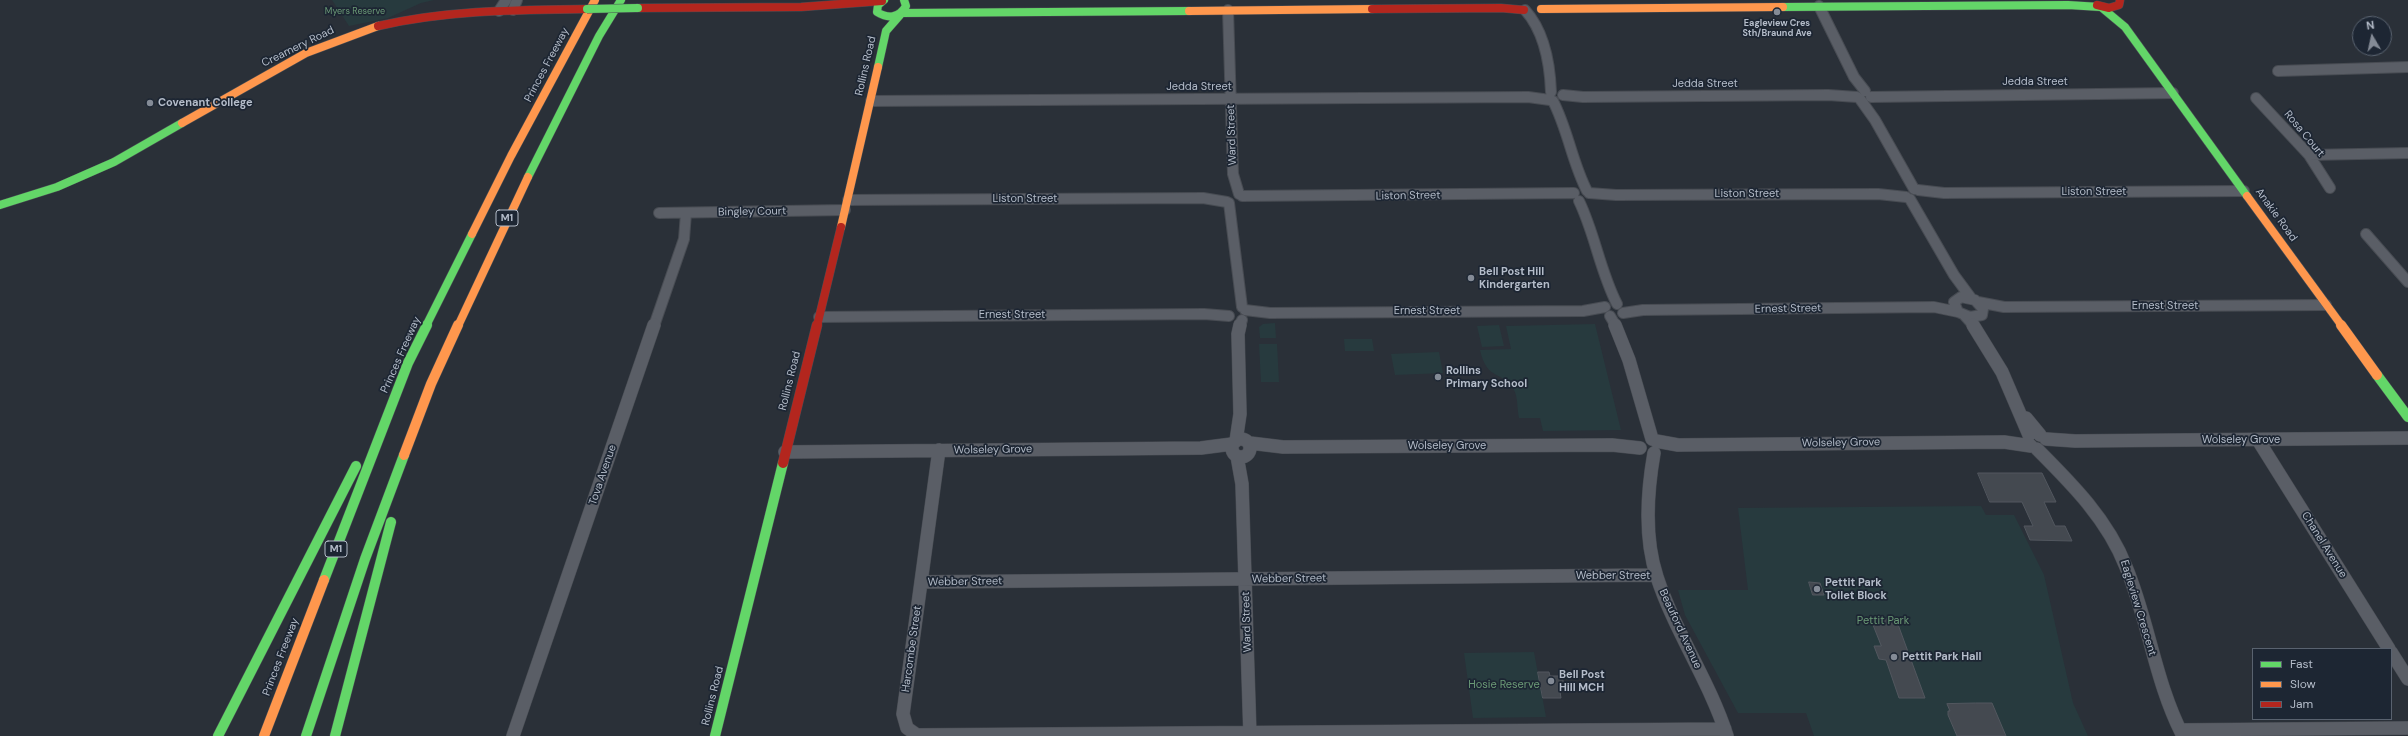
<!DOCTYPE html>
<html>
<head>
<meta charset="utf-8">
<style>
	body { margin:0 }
	#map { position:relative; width:2408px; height:736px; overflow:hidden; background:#2a3038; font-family:"DM Sans",sans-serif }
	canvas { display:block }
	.legend { position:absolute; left:2252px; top:648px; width:140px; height:72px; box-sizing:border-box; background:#1d2633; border:1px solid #59626f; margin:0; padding:5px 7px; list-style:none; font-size:12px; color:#b4bcc9 }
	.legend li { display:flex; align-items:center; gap:8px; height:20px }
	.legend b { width:20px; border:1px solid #59626f }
	.north { position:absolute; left:2352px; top:16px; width:40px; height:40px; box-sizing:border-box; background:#1d2633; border:1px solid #59626f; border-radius:50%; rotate:351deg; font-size:11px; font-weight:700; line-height:16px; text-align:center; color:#b4bcc9 }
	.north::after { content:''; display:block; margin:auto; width:14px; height:18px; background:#848b96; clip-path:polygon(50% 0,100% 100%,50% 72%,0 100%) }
</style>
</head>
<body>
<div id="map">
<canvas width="2408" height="736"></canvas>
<ul class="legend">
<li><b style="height:5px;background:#63d668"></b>Fast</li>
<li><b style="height:5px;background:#ff974d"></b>Slow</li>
<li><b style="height:5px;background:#b3261e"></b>Jam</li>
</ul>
<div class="north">N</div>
</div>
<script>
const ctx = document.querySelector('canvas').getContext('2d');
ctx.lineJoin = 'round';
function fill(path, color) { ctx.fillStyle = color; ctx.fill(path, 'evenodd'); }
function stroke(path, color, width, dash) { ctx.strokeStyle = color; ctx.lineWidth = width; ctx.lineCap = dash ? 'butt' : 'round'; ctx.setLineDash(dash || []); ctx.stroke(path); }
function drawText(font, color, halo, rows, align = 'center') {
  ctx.font = font + ' "DM Sans",sans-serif'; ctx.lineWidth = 3.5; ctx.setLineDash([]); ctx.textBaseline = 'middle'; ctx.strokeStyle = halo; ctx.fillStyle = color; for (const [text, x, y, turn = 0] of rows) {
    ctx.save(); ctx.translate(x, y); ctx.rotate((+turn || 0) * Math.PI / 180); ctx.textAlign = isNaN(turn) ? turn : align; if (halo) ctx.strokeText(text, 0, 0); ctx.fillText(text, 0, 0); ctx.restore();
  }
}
fill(new Path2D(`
	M332 0H434L421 3 388 18 349 26Z
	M1275 323 1276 338H1260L1259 327 1263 324Z
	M1595 324 1621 430 1543 431 1540 418H1519C1517 410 1518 397 1514 390 1503 370 1487 382 1480 350L1511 349 1506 326Z
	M1499 325 1504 346 1482 347 1477 326Z
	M1344 339H1372L1374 351H1345Z
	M1259 344H1277L1279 382H1261Z
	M1439 352 1443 373 1395 375 1391 354Z
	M1981 506 1986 515H2014L2044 575 2073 703 2088 736H1814L1806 713H1738L1685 615 1678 590H1748L1738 508Z
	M1534 652 1546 717 1473 718 1464 653Z`), '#273a3e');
const building = new Path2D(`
	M1978 473H2042L2056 502H2044L2055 526H2065L2072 541 2030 540 2024 526H2033L2022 502H1990Z
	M1809 582 1820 583 1824 595H1813Z
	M1871 619H1896L1925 698H1899L1886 660 1879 659 1874 646H1881Z
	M1538 672H1549L1550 676H1562L1564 685H1559L1561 698H1543Z
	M1976 703H1992L2006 736H1957L1948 715V711H1950L1947 704Z`);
fill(building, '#444950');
stroke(building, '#52575f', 1);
const streetFar1 = new Path2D(`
	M1819 6 1854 77 1865 91
	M513 10 517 0
	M1228 10 1233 174 1239 194
	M1525 10C1544 31 1550 65 1551 92
	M499 11 506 0
	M2278 71 2408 67
	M1563 95 1583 97 1828 95 1857 97
	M1871 97 2173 93
	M2256 98 2309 155 2330 188
	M1860 99 1875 120 1914 189
	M871 101 1528 97 1550 100
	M1553 101C1568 130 1572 162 1587 191
	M2309 155 2408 153
	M1918 190 1944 193 2244 191
	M1589 193 1616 195 1878 194 1906 197
	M1242 196 1574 193
	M1910 199 1954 275 1971 298
	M848 200 1203 198 1227 202
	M1579 201C1595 234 1600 271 1617 304
	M1229 203 1242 307
	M659 213 845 210
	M2366 234 2408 282
	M1961 297 1975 300 1983 309 1982 315 1970 317 1958 312 1954 302Z
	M1978 302 2004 307 2326 305
	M1245 310 1270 313 1583 311 1605 307
	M1623 313 1643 310 1934 307 1958 312
	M1610 316 1616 326
	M1965 316 1974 326
	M819 317 1204 314 1229 316
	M654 326 684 239 686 213
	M1240 326 1242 320`);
const street = new Path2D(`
	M1615 325 1629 360 1652 439
	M1973 325 2002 372 2029 435
	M2026 418 2040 435
	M1232 448a9 9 0 1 1 18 0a9 9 0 1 1-18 0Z
	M2046 439 2075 441 2408 438
	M2258 440 2389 649
	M1236 441 1240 414 1238 334 1240 325
	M1656 441 1678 445 2004 442 2031 446
	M1250 443 1283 447 1612 445 1640 448
	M2037 449C2072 484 2108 520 2126 567 2149 622 2155 682 2183 736
	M939 450 903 714 907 728 917 735 1725 729
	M785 452 1201 448 1232 444
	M1654 453C1647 493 1644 538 1657 577 1675 632 1709 680 1727 736
	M1237 456 1242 484 1250 736
	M921 582 1656 575
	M2391 652 2408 679
	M2180 730 2408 728
	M513 736 654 325`);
const fastFar1 = new Path2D(`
	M884 0 878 5 877 12C888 19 899 18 906 6L904 0
	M1783 7 2068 5 2100 7
	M2101 7 2125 27 2247 196
	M902 13 1189 11
	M878 67 886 31 900 15
	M528 177 599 36 621 0
	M0 205 57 187 114 162 182 123
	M426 326 472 234`);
const fast = new Path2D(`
	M2377 375 2408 417
	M324 580 408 363 427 325
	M218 736 356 466
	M306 736 365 559 404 455
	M335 736 391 522
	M715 736 783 463`);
const slowFar1 = new Path2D(`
	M1541 9 1783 7
	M1189 11 1372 9
	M182 123 306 53 378 26
	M2247 196 2342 326
	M841 227 878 67
	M472 234 511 156 595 0
	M458 326 528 177`);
const slow = new Path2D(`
	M2341 325 2377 375
	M404 455 431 384 458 325
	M264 736 324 580`);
const jamFar1 = new Path2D(`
	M2097 5 2109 8 2119 5 2120 0
	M638 8 801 7 882 1
	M1372 9 1501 8 1524 10
	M378 26C447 10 516 10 587 9
	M817 326 841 227`);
const jam = new Path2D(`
	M783 463 817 325`);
stroke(streetFar1, '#484c53', 12);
stroke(street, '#484c53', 14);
stroke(fastFar1, '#484c53', 9);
stroke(fast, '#484c53', 11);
stroke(slowFar1, '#484c53', 9);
stroke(slow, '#484c53', 11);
stroke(jamFar1, '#484c53', 9);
stroke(jam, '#484c53', 11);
stroke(streetFar1, '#5a5e66', 10);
stroke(street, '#5a5e66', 13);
stroke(fastFar1, '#63d668', 8);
stroke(fast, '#63d668', 10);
stroke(slowFar1, '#ff974d', 8);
stroke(slow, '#ff974d', 10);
stroke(jamFar1, '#b3261e', 8);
stroke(jam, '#b3261e', 10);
const fastBridge = new Path2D(`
	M587 9 638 8`);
stroke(fastBridge, '#484c53', 9, []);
stroke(fastBridge, '#63d668', 8);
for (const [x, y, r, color] of [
	[1777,12,4,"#848b96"],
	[150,103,4,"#848b96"],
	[1471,278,4,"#848b96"],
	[1438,377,4,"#848b96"],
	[1817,589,4,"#848b96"],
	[1894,657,4,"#848b96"],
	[1551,681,4,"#848b96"]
]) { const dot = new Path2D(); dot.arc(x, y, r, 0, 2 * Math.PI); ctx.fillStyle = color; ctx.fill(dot); stroke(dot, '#1d2633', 1.5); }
drawText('9px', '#6b9a76', '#1d2633', [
	["Myers Reserve",355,12]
]);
drawText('bold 9px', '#b4bcc9', '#1d2633', [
	["Eagleview Cres",1777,24],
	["Sth/Braund Ave",1777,34]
]);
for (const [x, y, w] of [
	[507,218,22],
	[336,549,22]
]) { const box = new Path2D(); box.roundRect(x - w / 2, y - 8, w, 16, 3); ctx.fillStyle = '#1d2633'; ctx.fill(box); stroke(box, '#b4bcc9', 1); }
drawText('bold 10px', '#b4bcc9', null, [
	["M1",507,218],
	["M1",336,549]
]);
drawText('11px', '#b4bcc9', '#1d2633', [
	["Creamery Road",298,47,-26],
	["Princes Freeway",547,65,-62],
	["Rollins Road",866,66,-77],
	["Jedda Street",2035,82],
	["Jedda Street",1705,84],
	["Jedda Street",1199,87],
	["Rosa Court",2304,134,50],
	["Ward Street",1232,135,-92],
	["Liston Street",2094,192],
	["Liston Street",1747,194],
	["Liston Street",1408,196,-1],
	["Liston Street",1025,199],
	["Bingley Court",752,212,-1],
	["Anakie Road",2276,215,54],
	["Ernest Street",2165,306],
	["Ernest Street",1788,309,-1],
	["Ernest Street",1427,311],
	["Ernest Street",1012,315],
	["Princes Freeway",401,355,-66],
	["Rollins Road",790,381,-76],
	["Wolseley Grove",2241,440],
	["Wolseley Grove",1841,443,-1],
	["Wolseley Grove",1447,446],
	["Wolseley Grove",993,450,-1],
	["Tova Avenue",603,475,-71],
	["Chanel Avenue",2324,545,58],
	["Webber Street",1613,576],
	["Webber Street",1289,579,-1],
	["Webber Street",965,582,-1],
	["Eagleview Crescent",2138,608,73],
	["Ward Street",1247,622,-92],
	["Beauford Avenue",1680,629,65],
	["Harcombe Street",912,649,-82],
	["Princes Freeway",281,657,-69],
	["Rollins Road",713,696,-76]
]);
drawText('bold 11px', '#b4bcc9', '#1d2633', [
	["Covenant College",158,103],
	["Bell Post Hill",1479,272],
	["Kindergarten",1479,285],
	["Rollins",1446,371],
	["Primary School",1446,384],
	["Pettit Park",1825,583],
	["Toilet Block",1825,596],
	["Pettit Park Hall",1902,657],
	["Bell Post",1559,675],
	["Hill MCH",1559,688]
], 'left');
drawText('11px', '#6b9a76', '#1d2633', [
	["Pettit Park",1883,621],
	["Hosie Reserve",1504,685]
]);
</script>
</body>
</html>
